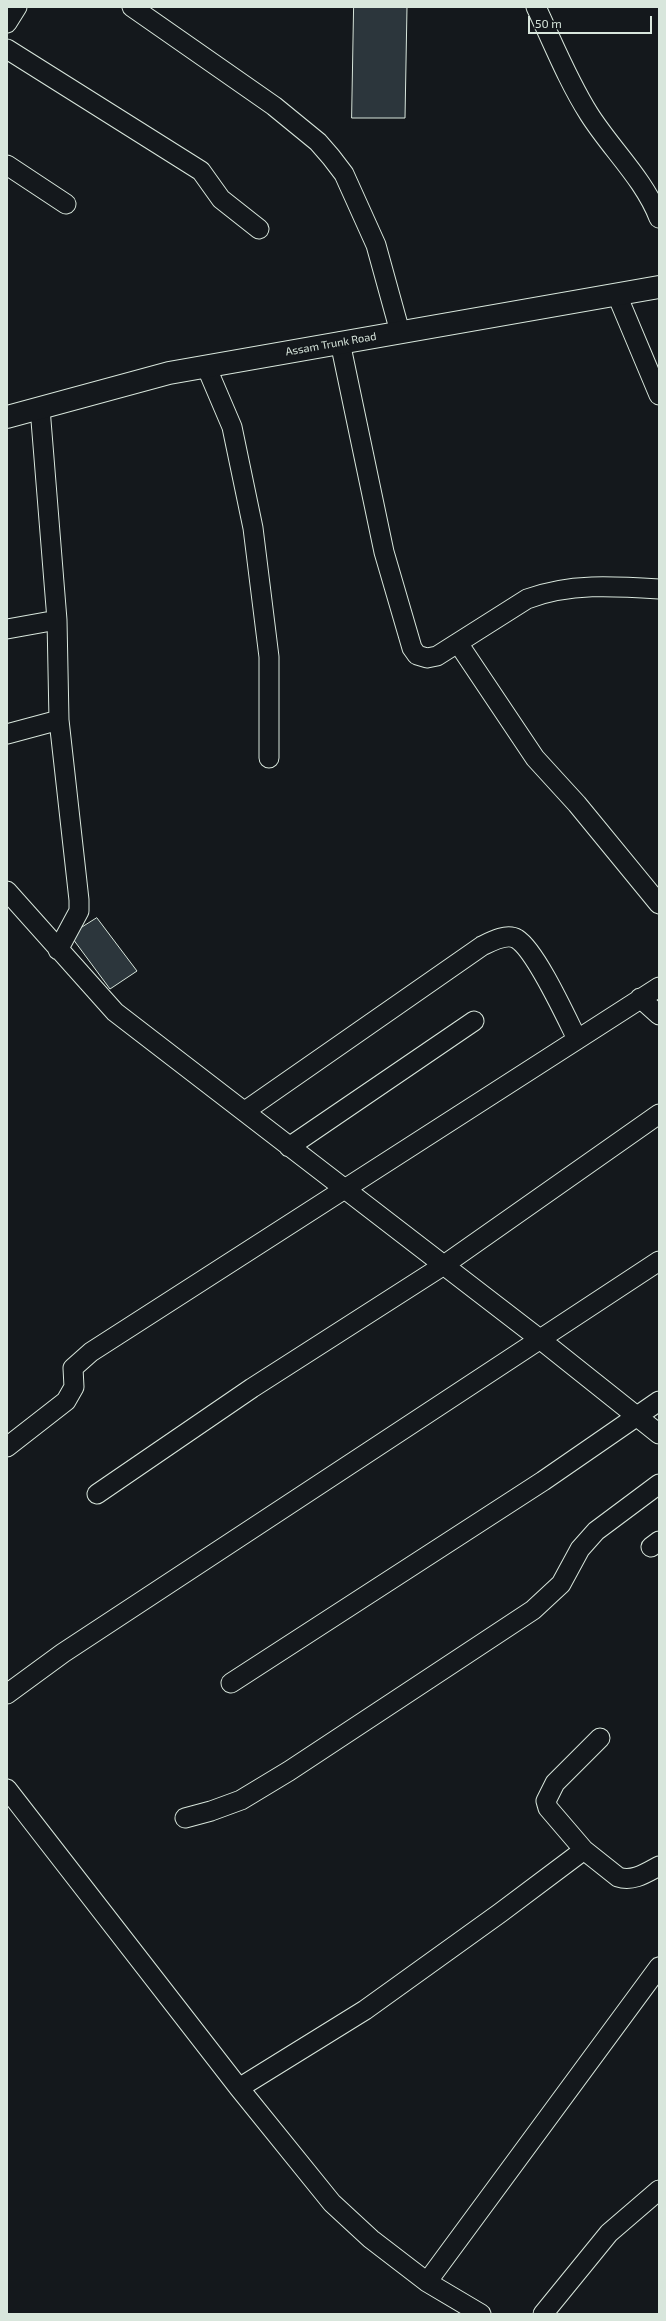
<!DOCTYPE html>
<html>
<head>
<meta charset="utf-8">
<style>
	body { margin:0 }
	#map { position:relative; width:666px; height:2321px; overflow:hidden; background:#14181c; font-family:"Exo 2",sans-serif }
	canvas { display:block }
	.frame { position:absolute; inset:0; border:8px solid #d8e6dc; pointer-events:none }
	.scale { position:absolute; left:528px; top:16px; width:124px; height:18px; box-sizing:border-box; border:2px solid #d8e6dc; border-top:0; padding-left:5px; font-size:12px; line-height:14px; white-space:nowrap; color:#d8e6dc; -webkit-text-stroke:3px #14181c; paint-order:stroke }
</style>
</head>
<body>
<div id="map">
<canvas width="666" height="2321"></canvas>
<div class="frame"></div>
<div class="scale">50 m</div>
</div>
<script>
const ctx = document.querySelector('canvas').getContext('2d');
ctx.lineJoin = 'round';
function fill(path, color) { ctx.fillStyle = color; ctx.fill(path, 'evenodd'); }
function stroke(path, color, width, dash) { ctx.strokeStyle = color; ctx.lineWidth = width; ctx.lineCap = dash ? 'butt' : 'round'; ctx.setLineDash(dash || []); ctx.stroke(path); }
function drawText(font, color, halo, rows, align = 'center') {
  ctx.font = font + ' "Exo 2",sans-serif'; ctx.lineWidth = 3; ctx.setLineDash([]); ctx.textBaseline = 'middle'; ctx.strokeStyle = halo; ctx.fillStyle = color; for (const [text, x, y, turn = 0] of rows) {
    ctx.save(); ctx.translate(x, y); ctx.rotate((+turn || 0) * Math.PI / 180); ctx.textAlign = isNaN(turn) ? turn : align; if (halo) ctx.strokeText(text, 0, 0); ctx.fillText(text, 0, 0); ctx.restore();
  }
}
const building = new Path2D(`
	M354 7H407L405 118H352Z
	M97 918 137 971 110 989 70 935Z`);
fill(building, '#2c363c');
stroke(building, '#d8e6dc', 1);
const minor = new Path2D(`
	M132 7 274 106 318 142 331 157 344 174 376 245 400 332
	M536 7C553 43 568 81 589 114 611 149 644 179 659 218
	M7 23 17 7
	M7 49 201 171 221 199 259 229
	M7 165 66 204
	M617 295 659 395
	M340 342 384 552 412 648 417 655 427 658 437 656 527 599C569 583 614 586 659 589
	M206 366 232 427 253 528 269 657V758
	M40 408 57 620 59 720 79 900V911L58 950
	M7 629 57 620
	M458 643 535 758 577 804 659 904
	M7 734 59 720
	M7 891 115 1012 541 1340 659 1434
	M640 998 659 1015
	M245 1111 482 946C492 941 507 933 517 939 536 951 566 1017 577 1039
	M289 1147 474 1021
	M7 1447 66 1401 74 1387 73 1368 91 1352 659 987
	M97 1494 252 1388 444 1265 659 1114
	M651 1547 659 1541
	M231 1683 543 1481 659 1401
	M7 1694 63 1653 659 1261
	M600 1738 555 1783 546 1801 548 1808 584 1850 618 1877C633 1882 646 1873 659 1866
	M7 1789 239 2088 332 2203 371 2239 427 2282 481 2314
	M185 1818 211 1811 241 1800 289 1771 533 1610 561 1584 580 1549 596 1531 659 1484
	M239 2088 365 2010 500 1913 584 1850
	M427 2282 659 1967
	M543 2314 609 2233 659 2190`);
const major = new Path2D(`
	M7 417 169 373 659 287`);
stroke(minor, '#d8e6dc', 21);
stroke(major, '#d8e6dc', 24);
stroke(minor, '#14181c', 19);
stroke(major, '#14181c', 22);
drawText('11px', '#d8e6dc', '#14181c', [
	["Assam Trunk Road",331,344,-10]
]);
</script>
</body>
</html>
